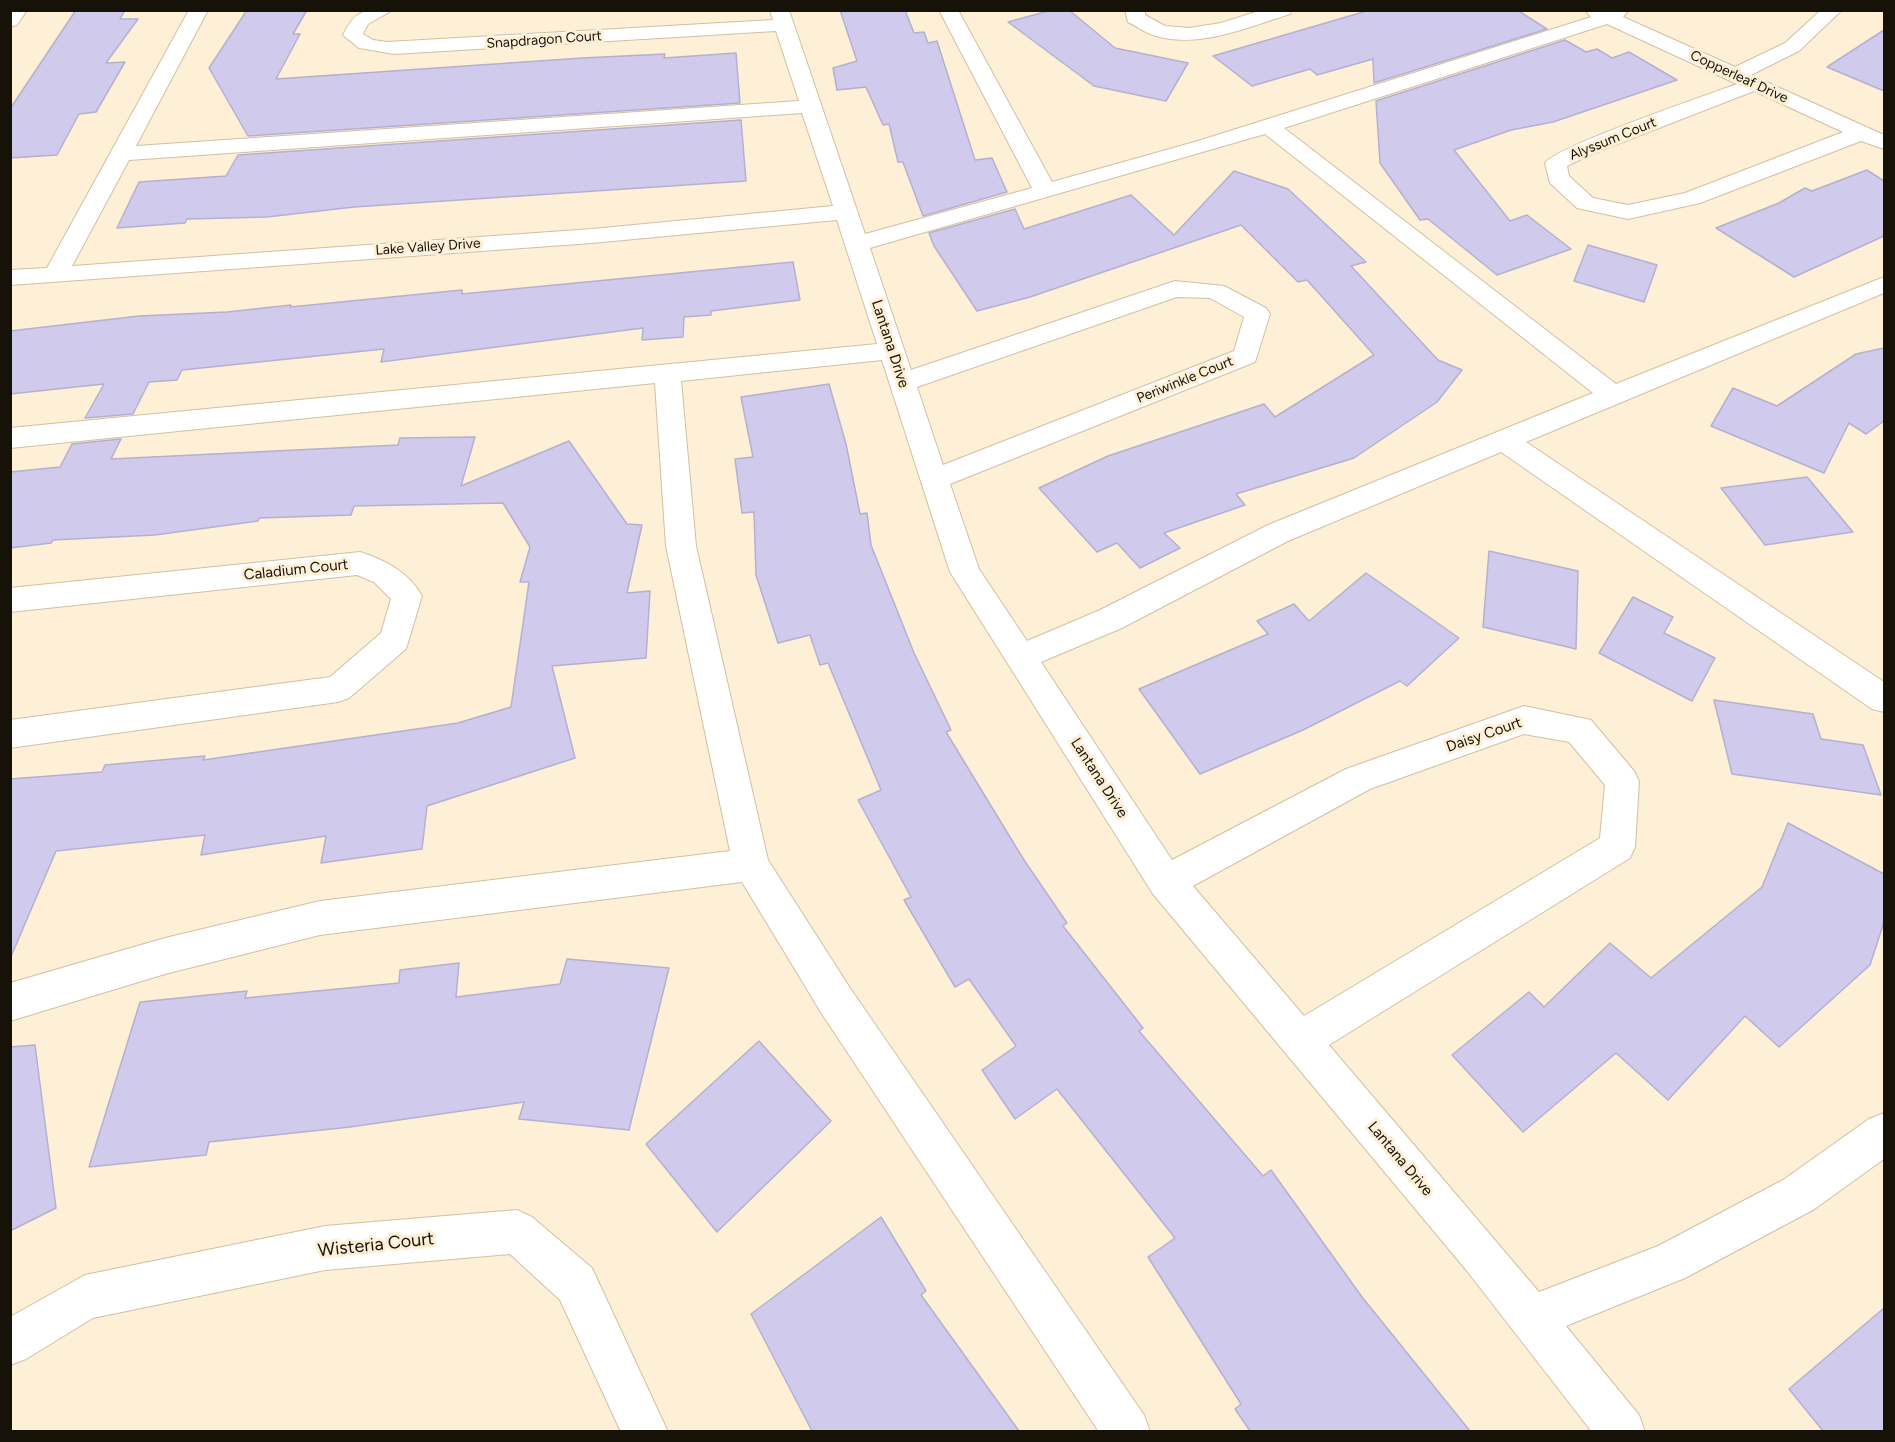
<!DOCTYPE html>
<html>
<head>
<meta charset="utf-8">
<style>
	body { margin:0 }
	#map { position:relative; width:1895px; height:1442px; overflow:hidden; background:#fdf0d7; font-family:Figtree,sans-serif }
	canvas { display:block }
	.frame { position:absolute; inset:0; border:12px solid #171207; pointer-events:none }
</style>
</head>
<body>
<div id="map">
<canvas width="1895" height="1442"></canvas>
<div class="frame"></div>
</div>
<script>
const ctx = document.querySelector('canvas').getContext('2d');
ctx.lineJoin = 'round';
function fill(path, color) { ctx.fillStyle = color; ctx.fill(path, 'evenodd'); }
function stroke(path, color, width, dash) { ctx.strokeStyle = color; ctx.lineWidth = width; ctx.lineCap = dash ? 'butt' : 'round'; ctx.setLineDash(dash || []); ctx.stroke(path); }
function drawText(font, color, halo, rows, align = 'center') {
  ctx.font = font + ' Figtree,sans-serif'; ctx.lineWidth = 6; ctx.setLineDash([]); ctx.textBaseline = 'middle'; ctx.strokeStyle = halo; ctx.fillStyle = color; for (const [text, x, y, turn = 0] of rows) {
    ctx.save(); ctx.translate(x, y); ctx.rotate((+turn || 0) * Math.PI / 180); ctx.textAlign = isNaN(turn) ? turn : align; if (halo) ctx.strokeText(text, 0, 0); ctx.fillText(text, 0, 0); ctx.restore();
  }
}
const building = new Path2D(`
	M76 10H125L120 19H138L106 63 125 62 96 112 79 114 57 155 10 158V109Z
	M247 10H307L293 34H300L276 79 582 58 665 54 664 58 736 53 740 103 248 136 209 68Z
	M840 10H905L914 33 924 32 928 43 937 41 975 160 992 158 1007 192 923 216 903 162H898L889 124 883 125 866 87 837 90 833 68 857 61Z
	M1052 10H1069L1115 48 1188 63 1166 101 1094 86 1008 22Z
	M1370 10H1517L1547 29 1374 83 1373 59 1317 75 1310 69 1252 86 1213 56Z
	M1884 30V91L1827 67Z
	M1565 40 1586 52 1597 49 1612 58 1629 52 1677 80 1553 122 1511 130 1454 150 1510 221 1527 215 1571 249 1497 275 1428 219 1420 220 1380 163 1376 101Z
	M741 120 746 181 354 207 267 217 187 219 185 223 117 228 139 182 226 176 238 155Z
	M1867 170 1884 181V236L1794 277 1716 228 1779 203 1805 188 1812 191Z
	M1234 171 1288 189 1366 262 1351 266 1438 360 1462 370 1437 402 1354 458 1236 494 1245 505 1164 533 1180 548 1140 568 1117 543 1097 552 1039 488 1108 456 1264 404 1275 417 1374 355 1307 280 1298 282 1241 225 1030 297 977 311 934 246 929 233 1015 209 1024 229 1131 195 1174 235Z
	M1588 245 1657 265 1644 302 1574 281Z
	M793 262 800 300 711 311V315L684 317 683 337 642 340 643 328 381 362 384 349 182 370 177 380 149 382 133 414 85 418 104 384 10 394V331L139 316 227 312 291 305 290 307 462 290V294Z
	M1884 348V421L1866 434 1849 423 1824 473 1711 426 1733 388 1777 406 1856 354Z
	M829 384 846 444 860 514 867 513 871 545 914 653 951 730 946 732 1024 860 1067 923 1063 926 1143 1028 1139 1031 1263 1176 1271 1170 1362 1297 1470 1431H1250L1235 1409 1241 1404 1148 1257 1175 1238 1057 1089 1015 1119 982 1070 1016 1046 969 979 955 987 904 900 911 897 858 800 881 790 828 663 820 665 810 635 778 643 756 575 754 512 742 513 735 459 753 457 741 397Z
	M475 437 461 486 569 441 627 524 642 525 627 593 650 591 646 658 552 666 575 758 427 806 422 849 321 863 326 836 201 855 205 835 56 851 10 959V779L102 772 105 765 205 756 203 760 458 723 511 707 529 582H520L530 547 503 503 354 506 351 515 259 518 258 521 155 535 53 540 51 543 10 548V472L60 467 72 444 121 439 111 459 398 445 400 438Z
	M1807 477 1853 532 1765 545 1721 488Z
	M1489 551 1578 571 1576 649 1483 627Z
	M1366 573 1459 638 1407 686 1400 681 1303 730 1200 774 1139 689 1268 634 1257 621 1294 604 1309 621Z
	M1633 597 1673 617 1664 633 1715 658 1692 701 1599 653Z
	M1714 700 1813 714 1821 739 1863 745 1881 795 1732 774Z
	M1788 823 1884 874V922L1870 965 1779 1047 1745 1016 1668 1100 1616 1053 1523 1132 1452 1055 1529 992 1544 1007 1610 943 1651 978 1762 887Z
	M567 959 669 968 629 1130 519 1119 524 1102 350 1127 209 1142 206 1155 89 1167 140 1002 247 991 245 998 399 983 400 970 459 963 456 997 560 984Z
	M759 1041 831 1121 717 1232 646 1144Z
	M35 1045 56 1208 10 1231V1047Z
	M881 1217 926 1291 921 1295 1019 1431H812L751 1314Z
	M1884 1308V1431H1823L1789 1389Z`);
fill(building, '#d0cbec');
stroke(building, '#b5b0cf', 1.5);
const minor = new Path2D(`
	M10 10H27L17 25 10 27Z
	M189 10H208L136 146 799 101 776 31 394 54 359 48 343 35C356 8 365 10 393 10L368 24 363 34 373 40 387 42 773 20 770 10H789L865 234 1032 188 939 10H958L1052 182 1198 141 1591 17 1585 10H1629L1623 17 1735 67 1785 43 1821 10H1842L1799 51 1751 75 1884 135V149L1861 141 1700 203 1628 219 1577 208 1550 183 1545 163C1557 146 1707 95 1737 84L1607 24 1284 128 1616 384 1884 277V293L1526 442 1884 682V712L1872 709 1501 452 1288 541 1122 628 1041 662 1172 860 1346 769 1524 706 1591 720 1634 771 1639 781 1635 847 1630 858 1329 1045 1539 1292 1658 1246 1783 1180 1869 1119 1884 1113V1159L1813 1210 1685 1278 1566 1326 1639 1415 1645 1432H1592L1467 1271 1153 894 950 572 882 360 681 381 696 546 768 860 850 988 1144 1415 1150 1432H1099L822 1014 742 882 320 935 165 974 10 1021V983L165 938 320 901 730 851 666 546 655 383 10 448V428L877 344 837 220 592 243 10 285V270L47 268ZM1754 91 1843 132 1685 193 1628 205 1593 198 1569 176 1567 166 1592 154ZM802 113 833 206 592 229 72 266 129 160ZM1265 134 1593 393 1268 525 1100 610 1027 641 979 569 950 484 1255 362 1270 314 1266 308 1224 286 1175 281 911 370 870 248ZM1177 297 1210 298 1244 317 1234 351 943 465 917 387ZM1524 734 1569 742 1605 785 1600 838 1304 1016 1193 886 1370 789Z
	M1125 10H1145V15L1165 26 1189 28 1221 23 1262 10H1292L1290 14C1248 27 1197 50 1153 35 1144 32 1136 26 1128 22Z
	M360 552C385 560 409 572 422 596L406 649 349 698 338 702 10 748V720L330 677 381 633 391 599 374 582 357 575 10 612V588Z
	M517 1210 532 1217 592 1268 668 1432H621L560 1300 510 1254 325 1270 93 1318 26 1359 10 1365V1317L85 1275 325 1226Z`);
stroke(minor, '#d0c0a2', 2);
fill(minor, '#fff');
drawText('14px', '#171207', '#fdf0d7', [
	["Snapdragon Court",544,40,-4],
	["Copperleaf Drive",1739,77,25],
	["Alyssum Court",1613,139,-22],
	["Lake Valley Drive",428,247,-4],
	["Periwinkle Court",1185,380,-22]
]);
drawText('15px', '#171207', '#fdf0d7', [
	["Lantana Drive",890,344,72],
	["Caladium Court",296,570,-6],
	["Daisy Court",1484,735,-19],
	["Lantana Drive",1099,778,57],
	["Lantana Drive",1400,1159,50]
]);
drawText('18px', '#171207', '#fdf0d7', [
	["Wisteria Court",376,1245,-6]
]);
</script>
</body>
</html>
